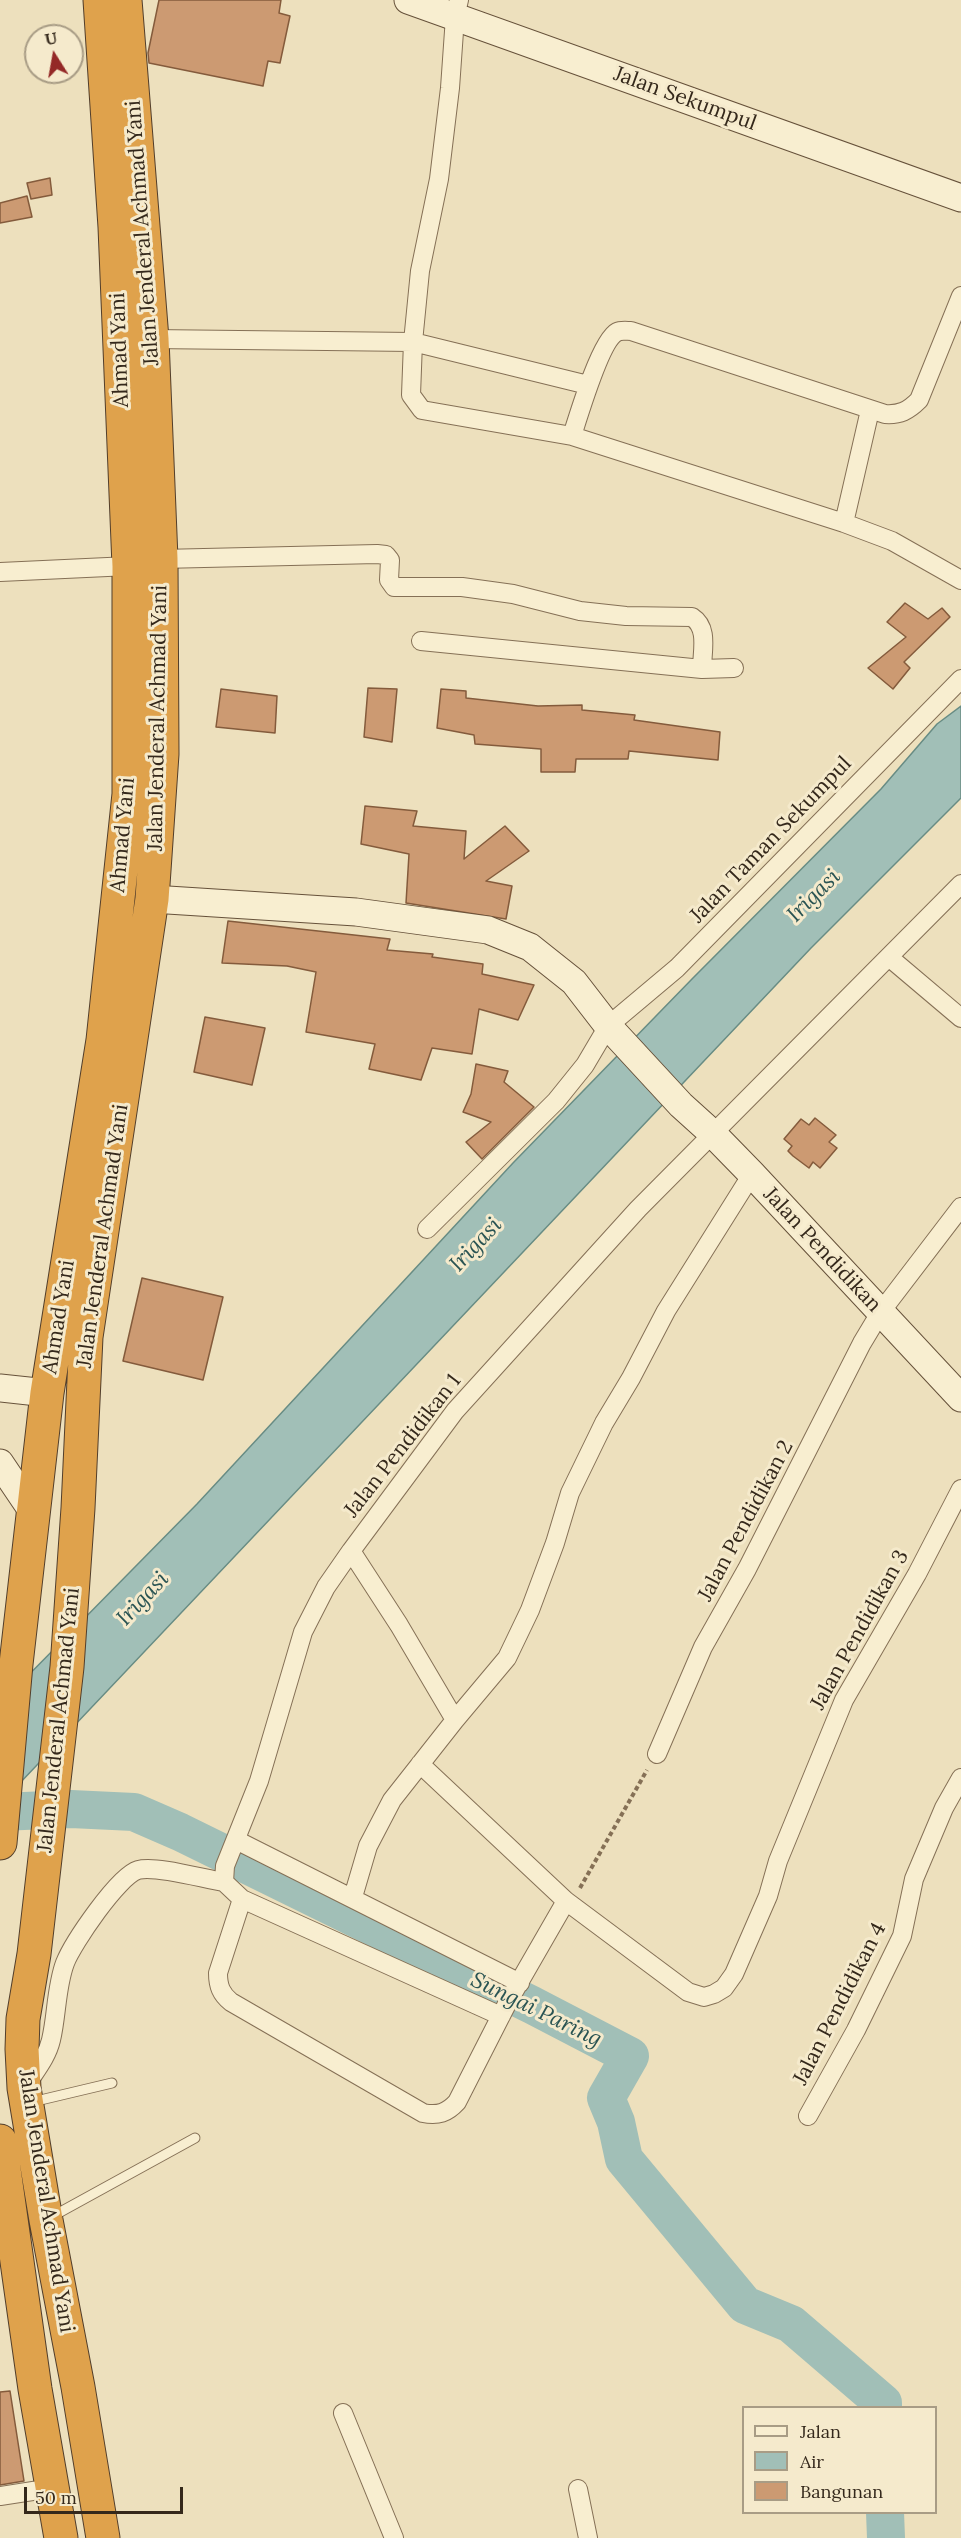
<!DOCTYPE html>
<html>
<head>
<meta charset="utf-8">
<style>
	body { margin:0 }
	#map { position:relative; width:961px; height:2538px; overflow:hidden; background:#ede0bd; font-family:Lora,serif }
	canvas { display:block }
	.legend { position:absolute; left:742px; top:2406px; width:195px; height:108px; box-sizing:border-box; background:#f5eacc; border:2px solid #a89c85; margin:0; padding:8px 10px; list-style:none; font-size:18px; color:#34281b }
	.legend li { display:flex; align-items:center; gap:12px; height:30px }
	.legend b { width:30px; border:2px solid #a89c85 }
	.north { position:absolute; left:24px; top:24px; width:60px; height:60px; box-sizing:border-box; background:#f5eacc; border:2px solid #a89c85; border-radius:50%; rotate:349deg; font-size:16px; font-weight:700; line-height:24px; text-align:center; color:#34281b }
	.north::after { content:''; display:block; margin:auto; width:21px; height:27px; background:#942927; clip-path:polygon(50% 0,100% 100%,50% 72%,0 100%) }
	.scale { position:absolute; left:24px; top:2487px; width:159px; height:27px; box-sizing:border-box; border:3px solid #34281b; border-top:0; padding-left:8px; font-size:18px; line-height:21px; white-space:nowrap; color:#34281b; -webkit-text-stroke:4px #f5eacc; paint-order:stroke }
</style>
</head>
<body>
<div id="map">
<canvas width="961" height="2538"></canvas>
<ul class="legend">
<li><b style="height:8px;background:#f8eed0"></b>Jalan</li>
<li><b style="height:16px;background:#a1bfb7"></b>Air</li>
<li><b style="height:16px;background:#cc9a72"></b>Bangunan</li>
</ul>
<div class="north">U</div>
<div class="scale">50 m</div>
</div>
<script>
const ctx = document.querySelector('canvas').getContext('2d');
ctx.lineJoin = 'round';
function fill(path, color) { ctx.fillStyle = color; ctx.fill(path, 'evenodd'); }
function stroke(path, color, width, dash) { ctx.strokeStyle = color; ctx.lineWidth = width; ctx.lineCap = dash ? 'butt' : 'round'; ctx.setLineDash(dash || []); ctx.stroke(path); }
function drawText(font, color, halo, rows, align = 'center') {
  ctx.font = font + ' Lora,serif'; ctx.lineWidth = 6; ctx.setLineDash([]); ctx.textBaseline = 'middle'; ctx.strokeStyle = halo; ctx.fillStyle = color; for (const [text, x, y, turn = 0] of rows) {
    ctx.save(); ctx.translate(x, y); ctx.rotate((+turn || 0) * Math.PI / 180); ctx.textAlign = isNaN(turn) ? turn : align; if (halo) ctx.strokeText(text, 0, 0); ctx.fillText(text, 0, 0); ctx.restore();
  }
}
const water = new Path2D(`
	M961 706V798L811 948 0 1804V1704L197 1504 513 1163 692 979 881 789 937 724Z`);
fill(water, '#a1bfb7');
stroke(water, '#688c84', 1.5);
stroke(new Path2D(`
	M0 1812 71 1809 134 1812 180 1832 532 2005 630 2056 606 2098 616 2122 624 2159 745 2305 791 2324 883 2403V2408
	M885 2512 886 2538`), '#a1bfb7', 38);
const building = new Path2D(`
	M159 0H281L279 13 290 16 280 63 268 61 263 86 149 63 148 53Z
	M50 178 52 195 31 199 27 183Z
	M27 196 32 217 0 223V203Z
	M905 603 928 619 942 608 950 617 904 662 910 668 893 689 868 668 906 637 887 622Z
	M368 688 397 689 392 742 364 737Z
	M221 689 277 696 275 733 216 727Z
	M441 689 466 691V698L538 706 582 705V710L635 715 634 720 720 732 718 760 629 751 628 759H576L575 772H541V749L475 744 474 735 437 728Z
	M365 806 417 811 413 826 466 831 464 859 505 826 529 851 486 881 512 886 506 919 406 903 409 854 361 844Z
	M228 921 390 939 387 950 433 954 432 957 483 964 482 974 534 985 518 1020 479 1009 472 1054 432 1048 421 1080 369 1069 375 1044 306 1032 316 972 287 966 222 963Z
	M205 1017 265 1028 252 1085 194 1072Z
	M476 1064 508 1071 504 1082 534 1107 482 1159 466 1142 491 1122 463 1112 471 1094Z
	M815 1118 836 1135 829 1142 837 1148 820 1168 813 1162 809 1168 793 1156 788 1151 792 1146 784 1139 801 1119 809 1125Z
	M142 1278 223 1297 203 1380 123 1361Z
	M10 2391 24 2481 0 2485V2392Z`);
fill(building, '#cc9a72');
stroke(building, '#845b3c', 1.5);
const lane = new Path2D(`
	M32 2102 112 2083
	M53 2216 195 2138`);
const street = new Path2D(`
	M459 0 455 17 450 88 439 179 420 271 413 342 411 395 422 410 572 436 844 523 892 541 961 580
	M152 339 413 342 588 385
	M572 436C578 417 601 340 617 332 621 330 627 331 631 331L885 414C900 415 908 411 919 400L961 296
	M844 523 870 410
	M161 559 377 554 386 555 390 560 389 580 394 587H462L513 594 580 611 626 616 692 617C709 628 702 651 702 669
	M0 572 129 566
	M421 641 702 669 734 668
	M890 958 961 1018
	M427 1229 556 1101 585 1065 608 1026 677 968 961 679
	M351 1551 399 1625 455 1720
	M657 1754 703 1647 747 1569 862 1343 880 1313 961 1207
	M420 1764 566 1901 688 1992 704 1997 714 1994 724 1988 734 1974 768 1896 778 1861 844 1700 917 1574 961 1489
	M236 1840 520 1983
	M224 1882 242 1899 218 1973C218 1986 221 1994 231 2002L423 2113C438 2116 447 2113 457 2102L509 2000 566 1901
	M353 1897 368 1846 392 1800 455 1720 507 1658 530 1610 555 1543 570 1493 604 1423 631 1378 666 1311 752 1174
	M242 1899 501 2016
	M27 2084C36 2070 47 2057 51 2040 57 2015 56 1987 65 1963 73 1943 118 1876 138 1870 156 1865 204 1879 224 1882L225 1866 259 1781 303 1632 326 1587 351 1551 455 1411 638 1209 961 884
	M808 2116 856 2030 902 1936 914 1879 944 1808 961 1778
	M343 2413 394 2538
	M578 2489 588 2538
	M0 2496 52 2488`);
const secondary = new Path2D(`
	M408 0 961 198
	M152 899 356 912 488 930 530 947 574 982 608 1026 681 1105 712 1133 752 1174 961 1398
	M0 1388 47 1393
	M0 1463 33 1512`);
const highway = new Path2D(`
	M0 1843 16 1664 47 1393 103 1040 129 794V566L115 227 100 0
	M0 2141 35 2389 61 2538
	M103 2538 78 2387 46 2220 24 2088 22 2049 23 2019 34 1954 67 1667 78 1508 86 1337 152 899 162 754 161 559 152 339 125 0`);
stroke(lane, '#857056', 11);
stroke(street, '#857056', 20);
stroke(secondary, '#66513a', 29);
stroke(highway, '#523e2b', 35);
stroke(new Path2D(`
	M580 1888 647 1770`), '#857056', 4, [4.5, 3]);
stroke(lane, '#f8eed0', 9);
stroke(street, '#f8eed0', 18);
stroke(secondary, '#f8eed0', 27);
stroke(highway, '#dfa24c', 33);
drawText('21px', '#34281b', '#f5eacc', [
	["Jalan Sekumpul",685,99,20],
	["Jalan Jenderal Achmad Yani",143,233,-94],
	["Ahmad Yani",120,350,-92],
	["Jalan Jenderal Achmad Yani",158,718,-89],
	["Ahmad Yani",123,835,-85],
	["Jalan Taman Sekumpul",771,840,-46],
	["Jalan Jenderal Achmad Yani",103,1236,-82],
	["Jalan Pendidikan",822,1250,47],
	["Ahmad Yani",59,1317,-81],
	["Jalan Pendidikan 1",403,1446,-52],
	["Jalan Pendidikan 2",746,1521,-62],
	["Jalan Pendidikan 3",860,1630,-61],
	["Jalan Jenderal Achmad Yani",59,1720,-84],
	["Jalan Pendidikan 4",840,2004,-63],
	["Jalan Jenderal Achmad Yani",46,2201,81]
]);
drawText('italic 22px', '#2a5453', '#f5eacc', [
	["Irigasi",814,896,-45],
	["Irigasi",476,1245,-47],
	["Irigasi",143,1599,-47],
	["Sungai Paring",536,2010,26]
]);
</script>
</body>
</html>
